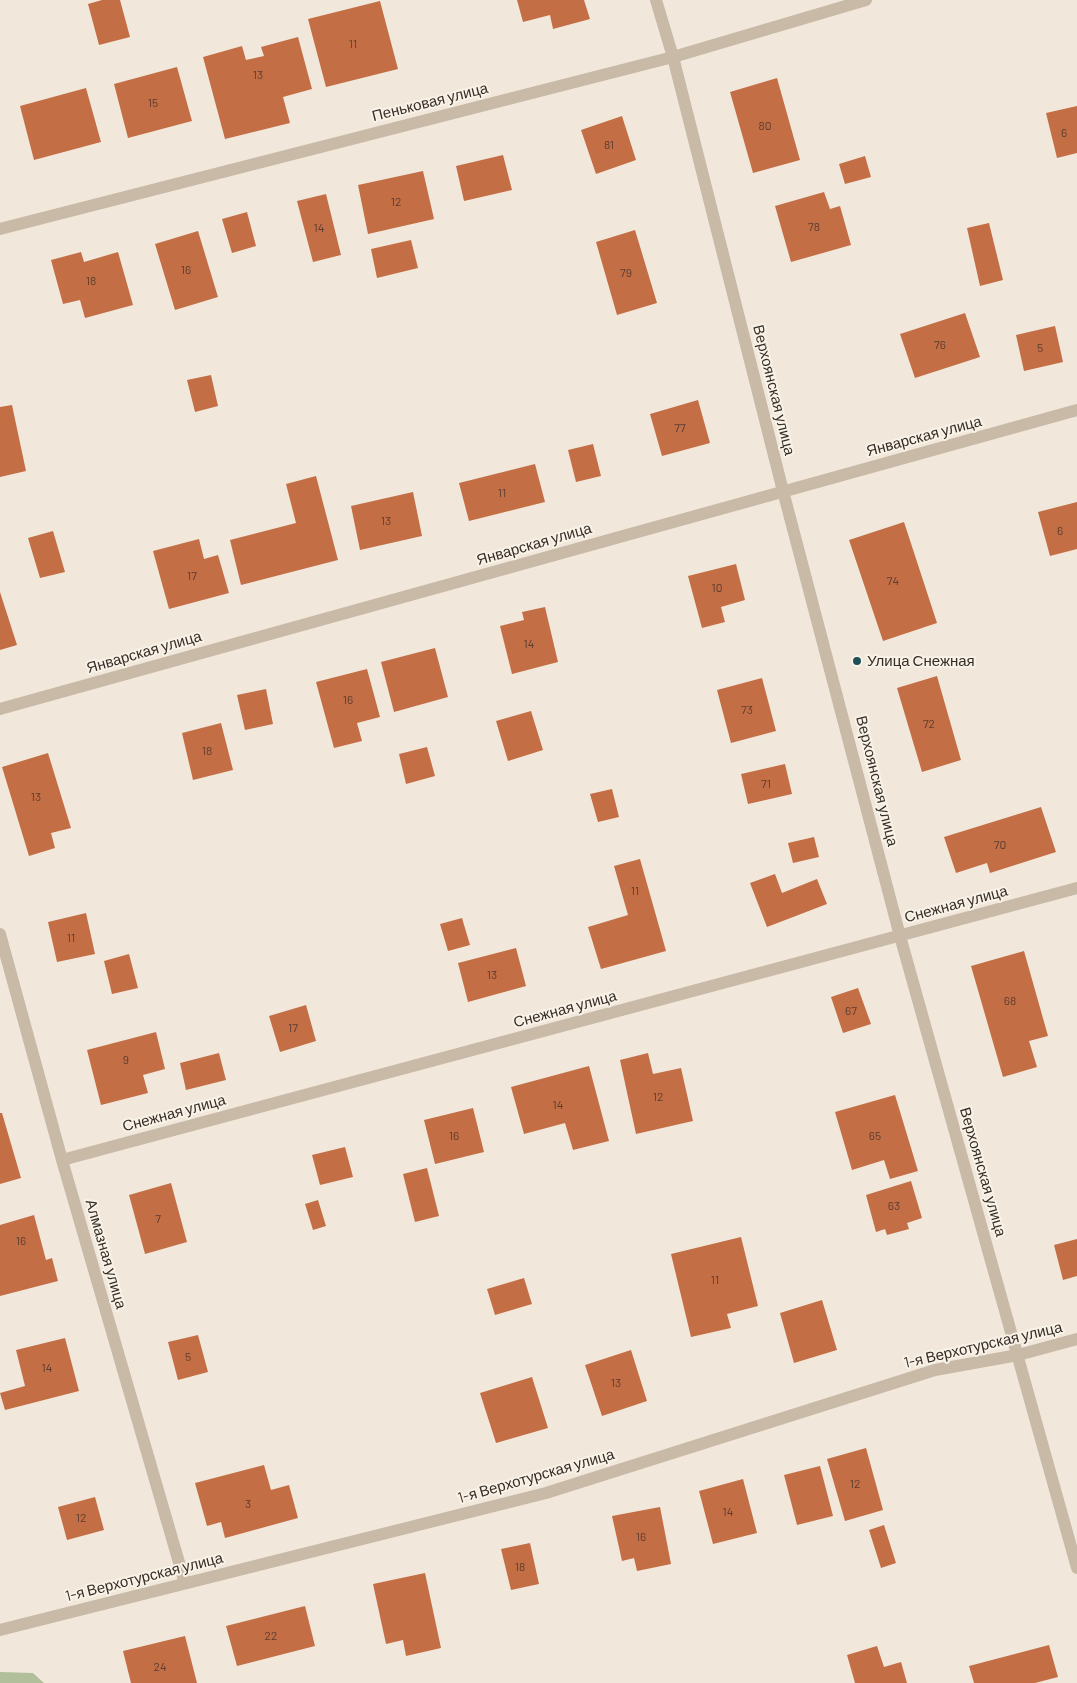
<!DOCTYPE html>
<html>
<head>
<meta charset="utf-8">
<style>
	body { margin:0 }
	canvas { display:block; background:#f1e8db }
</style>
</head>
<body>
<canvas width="1077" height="1683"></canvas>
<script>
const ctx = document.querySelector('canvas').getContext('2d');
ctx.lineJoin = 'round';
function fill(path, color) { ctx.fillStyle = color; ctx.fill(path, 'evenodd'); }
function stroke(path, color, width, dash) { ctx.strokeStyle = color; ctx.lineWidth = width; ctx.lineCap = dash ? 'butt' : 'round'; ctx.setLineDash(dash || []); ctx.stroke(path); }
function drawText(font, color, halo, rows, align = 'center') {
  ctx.font = font + ' Barlow,sans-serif'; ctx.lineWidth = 4; ctx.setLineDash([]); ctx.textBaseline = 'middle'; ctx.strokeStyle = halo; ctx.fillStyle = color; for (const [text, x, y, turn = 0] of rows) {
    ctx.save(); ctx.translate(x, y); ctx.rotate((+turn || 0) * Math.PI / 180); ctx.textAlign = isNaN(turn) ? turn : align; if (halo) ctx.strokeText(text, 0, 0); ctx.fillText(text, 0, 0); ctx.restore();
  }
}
fill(new Path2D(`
	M0 1672 33 1673 44 1683H0Z`), '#b1c09b');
fill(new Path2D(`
	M102 0H120L130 37 99 45 88 4Z
	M517 0H584L590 19 553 29 550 15 523 22Z
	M380 1 398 69 326 87 308 19Z
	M298 37 312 89 283 97 290 123 225 139 203 57 242 46 246 60 264 56 261 47Z
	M177 67 192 121 128 138 114 84Z
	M777 78 800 160 753 173 730 92Z
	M86 88 101 142 34 160 20 106Z
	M1077 106V153L1057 158 1046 113Z
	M622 116 636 160 596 174 581 130Z
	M503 155 512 190 464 201 456 166Z
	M865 156 871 177 845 184 839 164Z
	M423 171 434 219 368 234 358 185Z
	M824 192 830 209 840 206 851 245 791 262 775 206Z
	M326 194 341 255 313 262 297 201Z
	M247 212 256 246 232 253 222 219Z
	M989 223 1003 280 980 286 967 228Z
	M635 230 657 303 617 315 596 242Z
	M198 231 218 297 175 310 155 244Z
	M411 240 418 268 377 278 371 249Z
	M81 252 84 262 118 252 133 305 85 318 80 300 63 304 51 260Z
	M965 313 980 357 915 378 900 334Z
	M1055 326 1063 362 1024 371 1016 335Z
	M211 375 218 406 195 412 187 380Z
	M698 400 710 443 662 456 650 414Z
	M12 405 26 471 0 477V407Z
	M593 444 601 476 576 482 568 450Z
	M535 464 545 502 469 521 459 483Z
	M316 476 338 560 241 585 230 540 296 523 286 484Z
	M413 492 422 536 360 550 351 506Z
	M1077 502V549L1050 556 1038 512Z
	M904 522 937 623 883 641 849 540Z
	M53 531 65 572 40 578 28 538Z
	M199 539 204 559 218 555 229 593 169 609 153 551Z
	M736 564 745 600 721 607 725 622 702 628 688 576Z
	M0 592 17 645 0 650Z
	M545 607 558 662 512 674 500 626 524 620 522 612Z
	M435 648 448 697 394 712 381 662Z
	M367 669 380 717 357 723 362 741 334 748 316 682Z
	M937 676 961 760 922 772 897 688Z
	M762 678 776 731 731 743 717 690Z
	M266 689 273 724 245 730 237 695Z
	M531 711 543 750 508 761 496 721Z
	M221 723 233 770 193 780 182 733Z
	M427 747 435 776 406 784 399 754Z
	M48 753 71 828 51 833 55 848 29 856 2 767Z
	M785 764 792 794 748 804 741 774Z
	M612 789 619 817 598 822 590 794Z
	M1041 807 1056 852 990 873 987 863 956 873 944 837Z
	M814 837 819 857 793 863 788 843Z
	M640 859 666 951 601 969 588 927 628 915 614 866Z
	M775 874 782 893 817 879 827 904 767 927 750 883Z
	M86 913 95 954 57 962 48 922Z
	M462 918 470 945 448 951 440 924Z
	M516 948 526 986 468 1002 458 963Z
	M1024 951 1048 1036 1029 1041 1037 1067 1003 1077 971 966Z
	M129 954 138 988 112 994 104 961Z
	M858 988 871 1024 843 1033 831 997Z
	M306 1005 316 1041 280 1052 269 1016Z
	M156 1032 165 1069 143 1075 148 1093 101 1105 87 1050Z
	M219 1053 226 1080 186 1090 180 1063Z
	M648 1053 653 1074 681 1068 693 1121 636 1134 620 1060Z
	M589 1066 609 1141 573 1150 565 1123 524 1134 511 1087Z
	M895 1095 918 1171 890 1179 884 1160 852 1170 835 1112Z
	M473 1108 484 1152 435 1164 424 1120Z
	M0 1113H2L21 1178 0 1184Z
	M345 1147 353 1177 320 1185 312 1155Z
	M427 1168 439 1216 415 1222 403 1174Z
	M911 1181 922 1218 907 1223 909 1229 887 1235 885 1229 876 1232 866 1195Z
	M171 1183 187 1242 145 1254 129 1195Z
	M318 1200 326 1226 313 1230 305 1204Z
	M34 1215 46 1260 52 1258 58 1281 0 1296V1225Z
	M741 1237 758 1306 727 1314 731 1328 691 1337 671 1254Z
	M1077 1239V1276L1063 1280 1054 1245Z
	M524 1278 532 1304 495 1315 487 1289Z
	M822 1300 837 1350 794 1363 780 1313Z
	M198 1335 208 1372 178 1380 168 1342Z
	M65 1338 79 1391 5 1410 0 1393 25 1386 16 1350Z
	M631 1350 647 1401 602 1416 585 1365Z
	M532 1377 548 1428 496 1443 480 1393Z
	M866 1448 883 1510 845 1521 827 1459Z
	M264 1465 271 1490 289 1485 298 1518 225 1538 221 1522 207 1526 195 1483Z
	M820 1466 833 1516 797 1525 784 1475Z
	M743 1479 757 1533 713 1544 699 1491Z
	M95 1497 104 1530 67 1540 58 1507Z
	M660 1507 671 1564 637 1571 634 1558 622 1561 612 1516Z
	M884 1525 896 1563 881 1568 869 1530Z
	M530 1543 539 1584 511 1590 501 1549Z
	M425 1573 441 1648 406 1656 403 1640 386 1644 373 1584Z
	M305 1606 315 1646 237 1666 226 1626Z
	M185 1636 197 1683H131L123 1651Z
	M1049 1645 1058 1677 1035 1683H974L969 1666Z
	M877 1646 884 1667 901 1662 907 1683H855L847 1655Z`), '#c46e46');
stroke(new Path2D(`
	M656 0 673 57 783 491 900 936 1077 1568
	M0 229 673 57 866 0
	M0 709 1077 410
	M0 934 62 1160 185 1583
	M62 1160 1077 888
	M0 1630 546 1493 935 1370 1018 1355 1077 1339`), '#c9b9a7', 12);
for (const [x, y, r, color] of [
	[857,661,5,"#1e4f57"]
]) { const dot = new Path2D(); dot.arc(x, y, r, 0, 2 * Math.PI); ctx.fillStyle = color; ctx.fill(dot); stroke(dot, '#f9f2e7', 2); }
drawText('12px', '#5a3d2f', null, [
	["11",353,44],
	["13",258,75],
	["15",153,103],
	["80",765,126],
	["6",1064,133],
	["81",609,145],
	["12",396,202],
	["78",814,227],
	["14",319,228],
	["16",186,270],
	["79",626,273],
	["18",91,281],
	["76",940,345],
	["5",1040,348],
	["77",680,428],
	["11",502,493],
	["13",386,521],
	["6",1060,531],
	["17",192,576],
	["74",893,581],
	["10",717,588],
	["14",529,644],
	["16",348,700],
	["73",747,710],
	["72",929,724],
	["18",207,751],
	["71",766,784],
	["13",36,797],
	["70",1000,845],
	["11",635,891],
	["11",71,938],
	["13",492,975],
	["68",1010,1001],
	["67",851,1011],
	["17",293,1028],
	["9",126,1060],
	["12",658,1097],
	["14",558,1105],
	["16",454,1136],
	["65",875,1136],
	["63",894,1206],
	["7",158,1219],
	["16",21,1241],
	["11",715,1280],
	["5",188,1357],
	["14",47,1368],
	["13",616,1383],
	["12",855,1484],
	["3",248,1504],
	["14",728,1512],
	["12",81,1518],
	["16",641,1537],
	["18",520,1567],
	["22",271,1636],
	["24",160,1667]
]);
drawText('15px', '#362d27', '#f9f2e7', [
	["Пеньковая улица",430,102,-14],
	["Верхоянская улица",774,390,76],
	["Январская улица",924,436,-15],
	["Январская улица",534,544,-16],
	["Январская улица",144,652,-16],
	["Верхоянская улица",877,781,76],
	["Снежная улица",956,904,-15],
	["Снежная улица",565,1009,-15],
	["Снежная улица",174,1113,-15],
	["Верхоянская улица",983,1172,74],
	["Алмазная улица",106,1254,74],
	["1-я Верхотурская улица",983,1345,-13],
	["1-я Верхотурская улица",536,1476,-16],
	["1-я Верхотурская улица",144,1577,-14]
]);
drawText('15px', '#362d27', '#f9f2e7', [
	["Улица Снежная",867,661]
], 'left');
</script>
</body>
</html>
